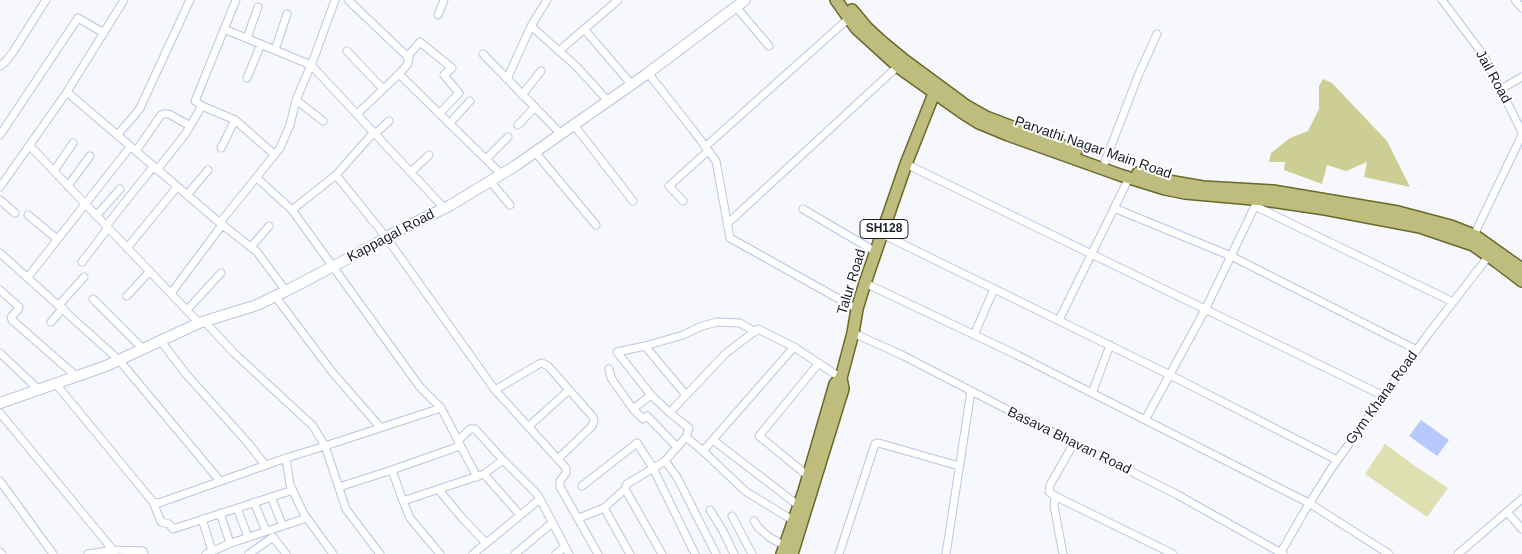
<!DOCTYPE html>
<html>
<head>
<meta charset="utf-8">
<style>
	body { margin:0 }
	canvas { display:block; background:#f6f8fe }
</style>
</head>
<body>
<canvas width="1522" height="554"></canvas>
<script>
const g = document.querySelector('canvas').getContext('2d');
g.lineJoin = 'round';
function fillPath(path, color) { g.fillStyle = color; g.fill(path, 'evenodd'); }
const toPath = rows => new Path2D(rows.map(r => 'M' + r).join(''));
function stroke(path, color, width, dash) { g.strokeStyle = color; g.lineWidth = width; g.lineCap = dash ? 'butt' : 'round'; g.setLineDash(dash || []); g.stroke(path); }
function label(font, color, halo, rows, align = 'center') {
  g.font = font + ' Helvetica,sans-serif'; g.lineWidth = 4; g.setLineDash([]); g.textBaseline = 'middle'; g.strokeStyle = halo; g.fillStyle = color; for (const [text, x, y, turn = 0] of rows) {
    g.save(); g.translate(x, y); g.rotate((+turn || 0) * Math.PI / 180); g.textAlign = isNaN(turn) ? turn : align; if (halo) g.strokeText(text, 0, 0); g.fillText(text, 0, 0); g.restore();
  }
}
fillPath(toPath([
	[1385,444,1415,466,1448,488,1427,517,1365,474]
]), '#dfe0b1');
fillPath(toPath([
	[1323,79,1332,83,1387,141,1410,187,1364,177,1367,162,1346,171,1327,165,1322,184,1284,170,1285,162,1269,162,1271,153,1290,138,1308,131,1319,109,1319,86]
]), '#cdce93');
fillPath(toPath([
	[1421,420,1449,440,1437,456,1409,436]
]), '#b7c8fd');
const street = toPath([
	[348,0,409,58,407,65,399,74,501,174],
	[547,0,531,26,576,66,608,101],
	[1442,0,1484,56,1522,132],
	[1515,0,1522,8],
	[736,7,769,46],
	[438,15,444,0],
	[224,29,311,65,444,208],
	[584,29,632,85],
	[247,38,258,7],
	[275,50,287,14],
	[347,51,383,89],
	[559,51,618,0],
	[483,54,561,134],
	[407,57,420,42,452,68,444,75,459,93,439,114],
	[0,66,6,61,13,52,46,0],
	[648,73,693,130,716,161,730,238,857,309],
	[247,78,261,44],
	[507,79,531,26],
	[1501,89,1522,77],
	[67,92,220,223,257,252,286,291],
	[522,95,541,71],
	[296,100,323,121],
	[202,106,235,120,275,155],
	[357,114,399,74],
	[449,124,470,101],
	[518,125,535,107],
	[574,125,633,201],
	[375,134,389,121],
	[0,135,78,18,104,33],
	[117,135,134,116,140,108,190,0],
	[30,146,199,323],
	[705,147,849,18],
	[221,148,235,120],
	[136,151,161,115,164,114,169,114,190,126],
	[535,152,596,225],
	[486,159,508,137],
	[1105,162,1138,76,1157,34],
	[906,164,1384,396],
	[157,170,186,133,202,106,195,101,236,0],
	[54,171,73,143],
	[411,172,429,155],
	[336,175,386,237,495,390,566,468,566,473,560,481,560,487,598,554],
	[257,178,292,210,420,387,441,408],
	[490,181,510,205],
	[68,186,90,156],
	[0,187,67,92,124,0],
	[187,195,208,170],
	[0,200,15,213],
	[683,201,669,186,708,151],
	[1255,206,1453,302],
	[1114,208,1231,256,1417,350],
	[803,209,876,252],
	[292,210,336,175,374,132],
	[28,215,57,239],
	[96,216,120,189],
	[727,224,898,66],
	[106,226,153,167],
	[882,234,1170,375,1337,460],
	[1474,235,1522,135],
	[251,247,269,226],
	[127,248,177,187],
	[0,253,119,360,220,481],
	[82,262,108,228],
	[28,277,130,147],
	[865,283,1017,355,1309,503,1389,554],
	[0,290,19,307,18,310,11,317,12,320,76,376],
	[171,293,222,225,222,220,280,148,290,125,296,100,314,58,335,0],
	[127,296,150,271],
	[275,296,333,373,380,427],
	[93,299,143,349],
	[59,305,84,277],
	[187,310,221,273],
	[1059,320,1129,178],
	[204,321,234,353,313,426,325,446,286,458,290,485,304,514,333,554],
	[51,322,63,308],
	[853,333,902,355,1010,411,1176,494,1283,554],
	[974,335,994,289],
	[160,340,186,374,248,443,265,465],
	[645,346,686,395],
	[0,353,39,390],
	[609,369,611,378,633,409],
	[56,384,153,502,159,503,286,458],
	[495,390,539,364,542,363,548,366,593,417,594,421,592,426,558,459],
	[1092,393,1110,345],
	[651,395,617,352,645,346,683,335,702,326,717,322,740,323,755,332],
	[0,413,113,550,114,554],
	[670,413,651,395,633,409,643,419,647,416,677,447],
	[1145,420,1205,310,1255,206,1257,197],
	[528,427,569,390],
	[713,440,799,506],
	[458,441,470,429,475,429,503,460],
	[1074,443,1050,485,1049,492,1055,496,1173,554],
	[703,451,686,437,689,428,670,413,674,408,726,353,758,329,794,347],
	[665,461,677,477,716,554],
	[392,470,460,446],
	[808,476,759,436,819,363],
	[0,481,53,554],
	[582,486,637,443,653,468,695,554],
	[339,487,392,470,403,501],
	[438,489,463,519,486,543],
	[625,489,627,484,665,461,686,437],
	[1055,496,1054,506,1063,554],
	[271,497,283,526],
	[153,502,161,522,169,524,173,529,293,490],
	[254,502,266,531],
	[237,508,248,537],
	[710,510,723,531,734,554],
	[1507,512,1522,529],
	[220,513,230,543],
	[520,515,484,474,503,460,537,494,540,499],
	[732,516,752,554],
	[579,518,604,508],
	[202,519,212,551],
	[754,521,758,527,769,537,785,546],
	[794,521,745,491,703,451,794,347,841,378],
	[0,552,2,554],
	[88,554,113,550,143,551,144,554],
	[206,554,231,543,307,518],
	[249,554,273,537,286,554],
	[380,554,346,509,325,446,441,408,477,477],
	[440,554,410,518,403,501,484,474],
	[473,554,540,499,569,554],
	[515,554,552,523],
	[556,554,565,547],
	[630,554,604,508,625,489,662,554],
	[839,554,875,444,877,443,882,444,959,466],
	[946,554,971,391],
	[1280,554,1304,512,1331,469,1426,337,1491,253],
	[1458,554,1522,499]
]);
const secondary = toPath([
	[0,403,106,366,199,323,257,305,286,291,374,245,386,237,451,205,515,166,608,101,648,73,745,0]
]);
const primary = toPath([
	[836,0,856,28,901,69,963,113,979,123,1008,135,1120,175,1165,189,1185,193,1264,200,1325,209,1420,227,1473,245,1497,262,1522,281],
	[852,10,867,28,881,41,904,60,965,105,986,117,1076,151],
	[1138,173,1168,181,1203,187,1273,191,1398,212,1451,226,1474,235,1522,269],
	[782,554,804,491,835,384,841,378],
	[792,554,843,389,841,378,853,333,857,309,865,283,906,164,937,86]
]);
stroke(street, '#bbc5e4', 9);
stroke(secondary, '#bbc5e4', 12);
stroke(primary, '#696929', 14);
stroke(street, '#fff', 7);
stroke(secondary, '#fff', 10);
stroke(primary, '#bebd7e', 11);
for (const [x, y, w] of [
	[884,229,48]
]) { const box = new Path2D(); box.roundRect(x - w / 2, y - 9.5, w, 19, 4); g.fillStyle = '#fff'; g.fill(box); stroke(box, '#1c202b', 1); }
label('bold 12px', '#1c202b', null, [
	["SH128",884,229]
]);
label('14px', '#1c202b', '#fff', [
	["Jail Road",1493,77,61],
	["Parvathi Nagar Main Road",1093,148,19],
	["Kappagal Road",391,236,-28],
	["Talur Road",852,282,-73],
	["Gym Khana Road",1382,398,-54],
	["Basava Bhavan Road",1069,441,26]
]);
</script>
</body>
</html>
